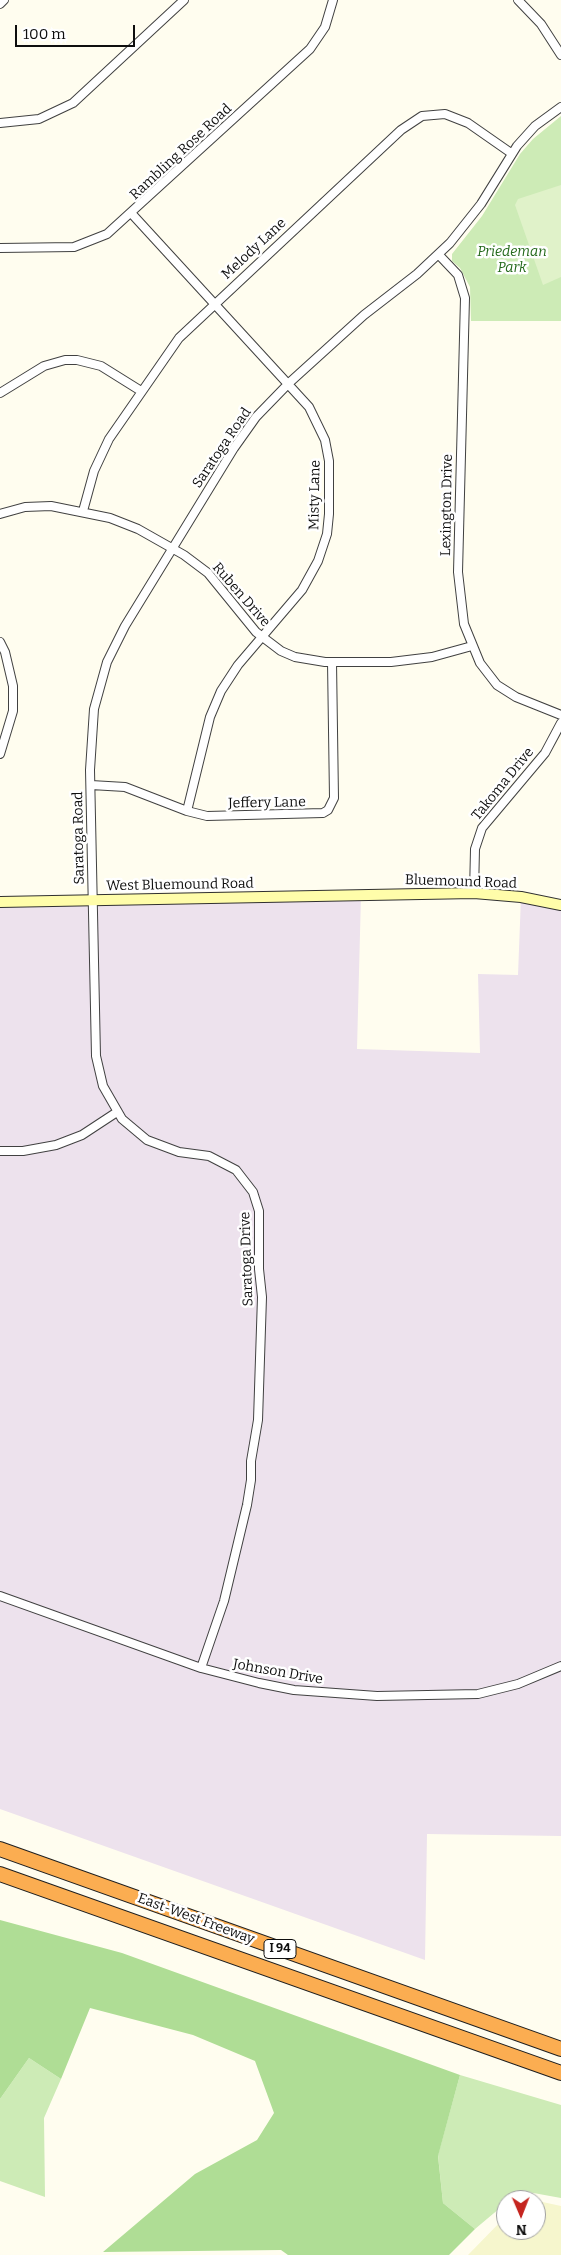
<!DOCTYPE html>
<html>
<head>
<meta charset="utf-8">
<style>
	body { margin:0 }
	#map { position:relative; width:561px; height:2255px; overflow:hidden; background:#fffdef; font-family:Bitter,serif }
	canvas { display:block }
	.north { position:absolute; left:496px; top:2190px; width:50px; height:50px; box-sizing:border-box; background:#fff; border:1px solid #9f9f9f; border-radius:50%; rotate:179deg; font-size:14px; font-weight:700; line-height:20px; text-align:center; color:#0e0e0e }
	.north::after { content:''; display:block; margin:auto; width:18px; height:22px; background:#c5251f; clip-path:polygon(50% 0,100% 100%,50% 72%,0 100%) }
	.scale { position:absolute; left:15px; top:25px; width:120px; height:22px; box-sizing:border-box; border:2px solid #0e0e0e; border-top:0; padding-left:6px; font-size:15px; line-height:18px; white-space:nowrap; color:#0e0e0e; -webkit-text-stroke:4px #fff; paint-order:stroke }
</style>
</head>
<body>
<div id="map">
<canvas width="561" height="2255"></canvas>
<div class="north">N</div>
<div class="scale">100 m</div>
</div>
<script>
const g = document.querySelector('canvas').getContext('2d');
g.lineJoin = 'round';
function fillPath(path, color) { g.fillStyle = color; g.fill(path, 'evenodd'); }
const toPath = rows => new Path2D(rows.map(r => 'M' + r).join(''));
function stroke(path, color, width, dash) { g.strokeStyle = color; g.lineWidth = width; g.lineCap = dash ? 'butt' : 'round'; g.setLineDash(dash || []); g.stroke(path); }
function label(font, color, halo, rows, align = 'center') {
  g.font = font + ' Bitter,serif'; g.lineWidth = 5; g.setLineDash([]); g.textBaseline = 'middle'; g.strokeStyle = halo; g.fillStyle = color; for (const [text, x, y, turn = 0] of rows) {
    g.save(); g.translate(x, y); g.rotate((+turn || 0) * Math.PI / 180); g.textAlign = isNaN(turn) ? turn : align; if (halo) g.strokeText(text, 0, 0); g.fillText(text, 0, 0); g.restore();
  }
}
fillPath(toPath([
	[361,895,357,1049,480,1053,478,974,518,975,521,897,561,905,561,1836,427,1834,425,1960,0,1809,0,902]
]), '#ede2ed');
fillPath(toPath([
	[538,2201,561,2206,561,2255,468,2255,506,2216,506,2230,536,2230,536,2202]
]), '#f6f6cd');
fillPath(toPath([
	[561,116,561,321,471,321,470,287,460,268,452,261,452,254,482,216,520,154,533,139],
	[29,2058,61,2079,44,2118,45,2197,0,2181,0,2099],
	[460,2075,561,2105,561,2198,528,2192,512,2200,506,2200,506,2203,475,2229,443,2203,438,2155]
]), '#cdebb6');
fillPath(toPath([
	[0,1920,122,1953,460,2075,438,2156,443,2203,475,2229,449,2255,288,2255,281,2250,103,2252,195,2174,257,2140,274,2113,255,2061,193,2035,90,2008,61,2079,29,2058,0,2099]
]), '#afdd95');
fillPath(toPath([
	[561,185,561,277,543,285,515,205,518,199]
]), '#e0f2c9');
const minor = toPath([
	[518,0,541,24,561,55],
	[0,4,4,0],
	[0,123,39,119,73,103,184,0],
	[132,214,309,407,325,440,329,461,329,514,327,534,318,561,302,590,238,665,221,691,210,717,187,811],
	[0,248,74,247,107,234,310,49,325,27,333,0],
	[439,255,458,275,465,298,458,572,464,624,480,663,497,685,516,697,561,715],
	[0,393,44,366,65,360,77,360,101,366,141,391],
	[83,511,94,471,109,439,179,338,401,130,422,116,445,114,468,123,511,153],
	[0,514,25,507,51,506,110,518,138,529,184,555,208,573,256,632,281,651,295,657,325,662,391,662,432,657,472,646],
	[0,642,5,652,13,686,13,711,0,754],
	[91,785,125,787,187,811,207,816,323,813,328,810,334,798,332,662],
	[474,893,475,849,482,828,545,753,561,723],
	[0,1151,23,1151,56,1145,82,1135,117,1112],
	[0,1596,201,1668,259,1683,294,1690,377,1696,478,1694,518,1684,561,1666],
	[201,1668,224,1601,247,1505,251,1480,251,1461,258,1420,262,1297,259,1269,259,1211,253,1192,236,1170,209,1156,179,1152,147,1140,122,1119,103,1086,96,1056,90,770,94,709,107,662,125,626,234,448,256,417,289,383,364,315,417,274,450,243,481,204,517,146,535,126,561,107]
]);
const secondary = toPath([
	[0,902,474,893,521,897,561,905]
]);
const motorway = toPath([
	[0,1849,561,2049],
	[0,1874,561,2073]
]);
stroke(minor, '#414141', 10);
stroke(secondary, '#303030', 12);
stroke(motorway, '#1f1f1f', 16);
stroke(minor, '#fff', 8);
stroke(secondary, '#fffdaa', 10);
stroke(motorway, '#fbad51', 14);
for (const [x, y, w] of [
	[280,1949,32]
]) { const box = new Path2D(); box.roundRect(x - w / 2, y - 9.5, w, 19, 4); g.fillStyle = '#fff'; g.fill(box); stroke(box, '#0e0e0e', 1); }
label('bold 12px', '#0e0e0e', null, [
	["I 94",280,1949]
]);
label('14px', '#0e0e0e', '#fff', [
	["Rambling Rose Road",181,152,-43],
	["Melody Lane",254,249,-43],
	["Saratoga Road",222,448,-56],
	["Misty Lane",315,495,-89],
	["Lexington Drive",447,505,-89],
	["Ruben Drive",241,595,49],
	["Takoma Drive",503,784,-51],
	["Jeffery Lane",267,803,-1],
	["Saratoga Road",79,838,-91],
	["Bluemound Road",461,882,2],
	["West Bluemound Road",180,885,-1],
	["Saratoga Drive",247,1259,-92],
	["Johnson Drive",278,1672,10],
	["East-West Freeway",196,1919,20]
]);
label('italic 14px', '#24691b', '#fff', [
	["Priedeman",512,252],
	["Park",512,268]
]);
</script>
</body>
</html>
